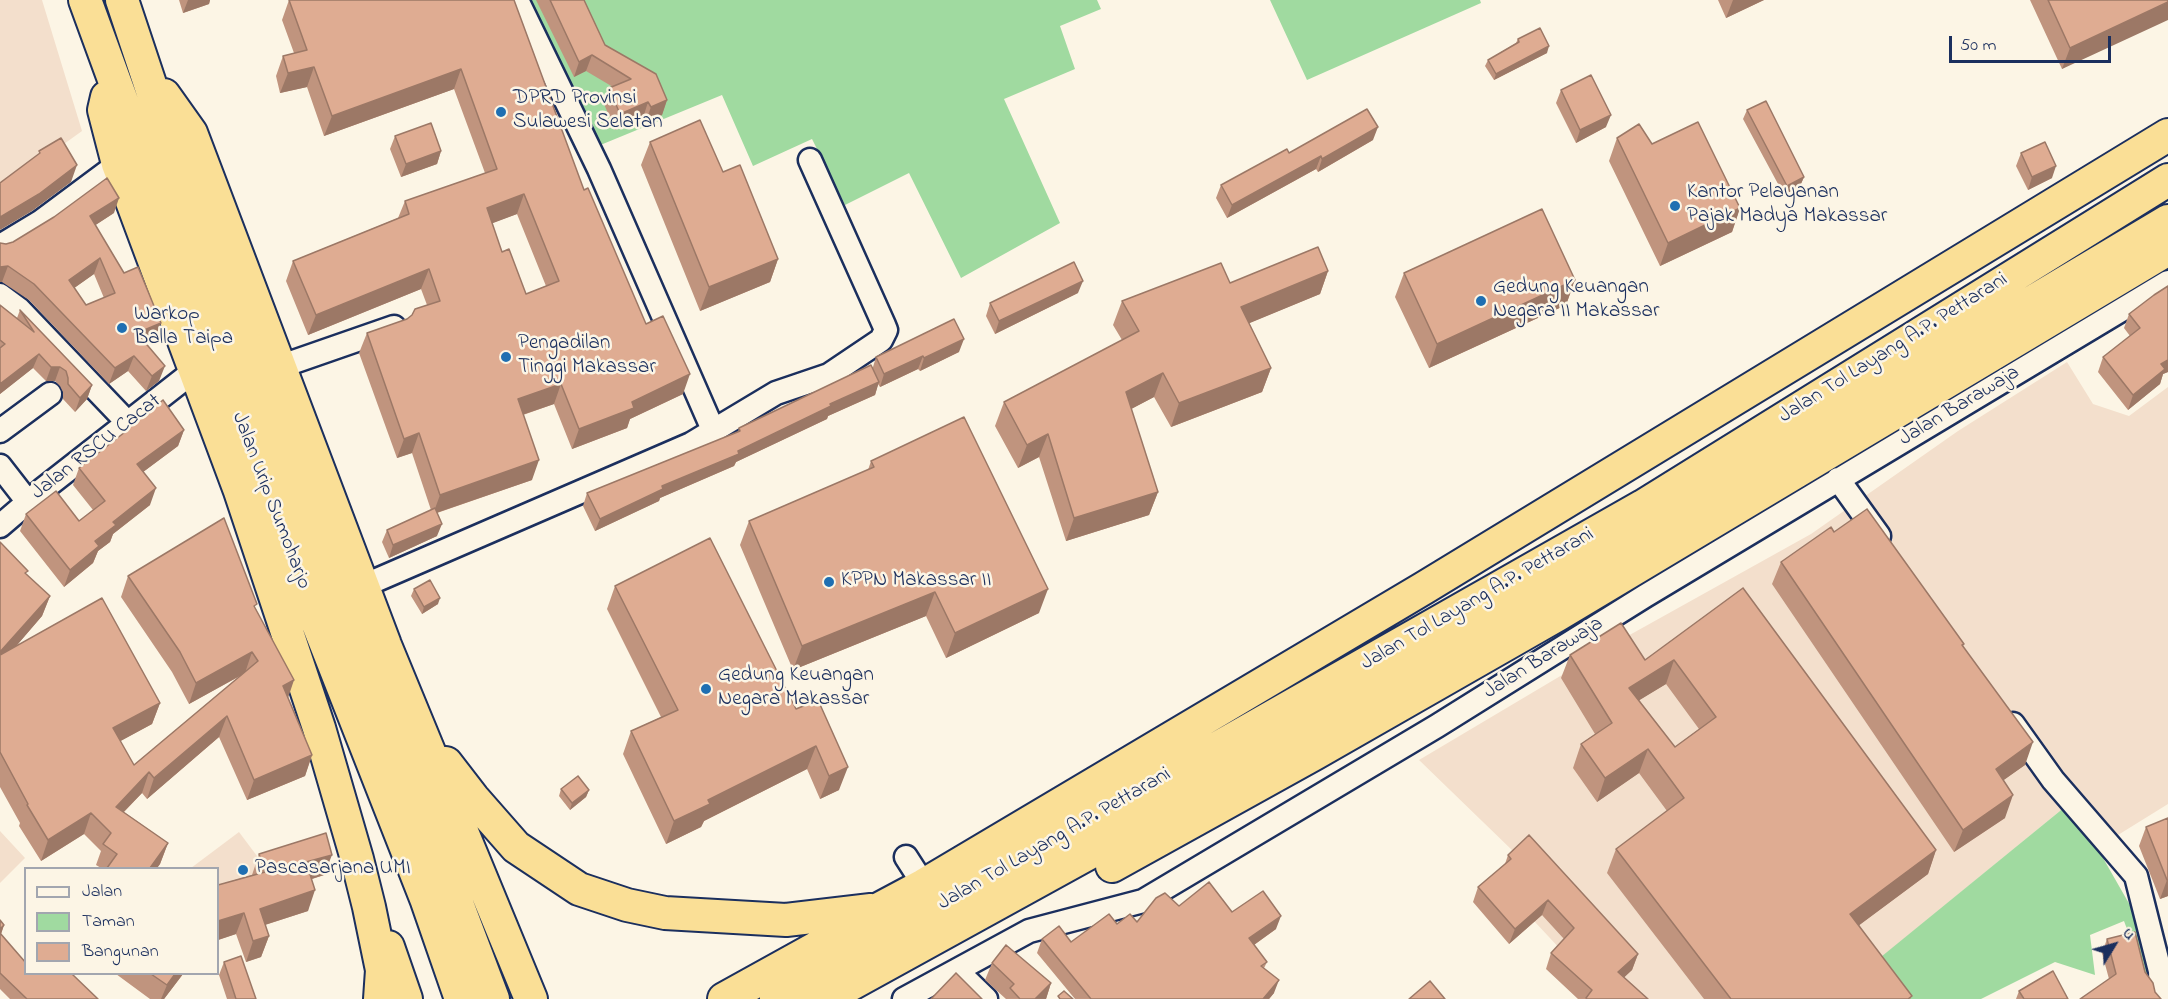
<!DOCTYPE html>
<html>
<head>
<meta charset="utf-8">
<style>
	body { margin:0 }
	#map { position:relative; width:2168px; height:999px; overflow:hidden; background:#fcf5e5; font-family:"Indie Flower",sans-serif }
	canvas { display:block }
	.legend { position:absolute; left:24px; top:867px; width:195px; height:108px; box-sizing:border-box; background:#fcf5e5; border:2px solid #a2a6af; margin:0; padding:8px 10px; list-style:none; font-size:18px; color:#1b2f5e }
	.legend li { display:flex; align-items:center; gap:12px; height:30px }
	.legend b { width:30px; border:2px solid #a2a6af }
	.north { position:absolute; left:2084px; top:915px; width:60px; height:60px; -webkit-text-stroke:4px #fcf5e5; paint-order:stroke; rotate:53deg; font-size:16px; font-weight:700; line-height:24px; text-align:center; color:#1b2f5e }
	.north::after { content:''; display:block; margin:auto; width:21px; height:27px; background:#1b2f5e; clip-path:polygon(50% 0,100% 100%,50% 72%,0 100%) }
	.scale { position:absolute; left:1949px; top:36px; width:162px; height:27px; box-sizing:border-box; border:3px solid #1b2f5e; border-top:0; padding-left:8px; font-size:18px; line-height:21px; white-space:nowrap; color:#1b2f5e; -webkit-text-stroke:4px #fcf5e5; paint-order:stroke }
</style>
</head>
<body>
<div id="map">
<canvas width="2168" height="999"></canvas>
<ul class="legend">
<li><b style="height:8px;background:#fcf5e5"></b>Jalan</li>
<li><b style="height:16px;background:#a0daa0"></b>Taman</li>
<li><b style="height:16px;background:#dfac92"></b>Bangunan</li>
</ul>
<div class="north">U</div>
<div class="scale">50 m</div>
</div>
<script>
const g = document.querySelector('canvas').getContext('2d');
g.lineJoin = 'round';
function fillPath(path, color) { g.fillStyle = color; g.fill(path, 'evenodd'); }
const toPath = rows => new Path2D(rows.map(r => 'M' + r).join(''));
function stroke(path, color, width, dash) { g.strokeStyle = color; g.lineWidth = width; g.lineCap = dash ? 'butt' : 'round'; g.setLineDash(dash || []); g.stroke(path); }
function label(font, color, halo, rows, align = 'center') {
  g.font = font + ' "Indie Flower",sans-serif'; g.lineWidth = 5; g.setLineDash([]); g.textBaseline = 'middle'; g.strokeStyle = halo; g.fillStyle = color; for (const [text, x, y, turn = 0] of rows) {
    g.save(); g.translate(x, y); g.rotate((+turn || 0) * Math.PI / 180); g.textAlign = isNaN(turn) ? turn : align; if (halo) g.strokeText(text, 0, 0); g.fillText(text, 0, 0); g.restore();
  }
}
fillPath(toPath([
	[0,0,42,0,82,131,0,190],
	[2067,362,2093,404,2129,416,2168,387,2168,804,2097,848,2060,811,1877,961,1910,999,1633,999,1604,996,1493,877,1514,852,1419,760,1626,637,1811,534,1958,431],
	[0,831,25,858,0,883],
	[239,832,269,872,218,910,218,868,191,868]
]), '#f3dfcc');
fillPath(toPath([
	[527,0,1097,0,1101,9,1060,26,1075,69,1004,99,1060,223,961,278,909,173,845,205,812,139,753,166,722,95,598,146],
	[1270,0,1480,0,1481,3,1307,80],
	[2071,802,2155,949,2153,999,2124,921,2090,935,2095,975,2055,962,1981,999,1910,999,1876,961]
]), '#a0daa0');
const minor = toPath([
	[517,0,599,169,714,432],
	[0,246,40,222,118,164],
	[0,295,19,309,128,423],
	[279,367,394,327],
	[0,431,50,394],
	[0,466,28,502],
	[1838,479,1879,536],
	[0,526,42,490,194,371],
	[363,586,691,444,776,393,829,375,881,340,886,330,884,325,810,160],
	[2013,724,2053,780,2136,876,2160,971,2161,999],
	[906,857,924,885],
	[957,971,986,999],
	[904,999,1029,931,1143,901,1437,726,1645,596,2168,282]
]);
const highway = toPath([
	[85,0,248,446,427,901,461,999],
	[122,0,189,201,276,436,388,720,493,999],
	[164,95,191,133,385,645,531,999],
	[107,97,104,110,118,164,240,491,319,728,357,859,369,907,382,970,380,999],
	[446,763,473,798,516,847,579,889,627,905,665,913,786,920,871,910],
	[1112,866,1314,754,1557,615,2168,249],
	[388,947,406,999],
	[724,999,845,932,879,909,924,885,1424,588,2168,135],
	[776,999,1643,506,2168,180],
	[824,999,1120,836,1572,576,2168,221]
]);
stroke(minor, '#1b2f5e', 27);
stroke(highway, '#1b2f5e', 36);
stroke(minor, '#fcf5e5', 22);
stroke(highway, '#fadf96', 32);
fillPath(toPath([
	[179,0,210,0,209,4,183,13],
	[289,0,514,0,584,190,646,324,683,394,630,419,627,428,572,449,554,404,523,415,532,480,437,513,437,536,389,558,382,542,387,530,431,510,412,453,397,458,359,353,367,333,407,319,427,305,421,289,308,335,286,281,293,261,398,218,405,201,485,173,454,89,324,136,307,87,280,93,276,76,283,56,294,53,282,20],
	[517,214,546,286,526,294,502,252,492,223],
	[536,0,584,0,605,45,667,100,662,115,645,123,643,118,615,130,604,104,609,88,613,87,586,71,574,77],
	[1718,0,1764,0,1726,18],
	[2030,0,2168,0,2062,69],
	[1518,39,1547,53,1494,80,1485,66,1488,60,1516,43],
	[1561,90,1606,127,1576,143,1556,103],
	[1747,110,1804,177,1800,186,1784,195,1743,119],
	[395,136,441,151,437,164,401,177,390,149],
	[1617,138,1652,144,1740,208,1732,232,1660,266,1609,161],
	[1373,140,1318,172,1316,169,1227,218,1216,198,1221,185,1289,153],
	[650,142,723,172,778,259,770,282,700,311,641,165],
	[2021,153,2052,178,2028,190,2016,166],
	[114,213,95,225,155,338,145,342,159,381,146,391,128,371,109,384,29,300,2,282,0,282,0,243,6,244],
	[94,274,104,298,86,305,74,288],
	[1328,271,1320,294,1249,323,1271,368,1262,392,1171,427,1154,397,1131,409,1158,492,1149,515,1066,541,1039,457,1018,468,995,426,1004,402,1122,340,1113,325,1122,301,1230,283],
	[1404,273,1575,280,1566,305,1429,368,1395,297],
	[2168,286,2168,372,2163,374,2160,384,2128,410,2098,372,2103,357,2130,336,2124,328,2129,314],
	[1078,293,995,334,986,316,990,303],
	[0,305,17,318,20,310,92,385,87,399,75,412,63,399,63,392,60,386,55,381,46,381,33,368,0,394],
	[959,352,920,371,918,369,880,387,878,384,875,395,828,416,827,419,736,462,734,466,660,498,659,501,595,531,583,506,587,493,738,432,739,428,873,367,876,357],
	[184,430,178,446,143,472,150,505,113,534,110,542,98,551,93,563,64,587,20,531,26,514,79,521,93,510,73,485,79,468,123,434,124,431],
	[871,461,1039,613,946,658,926,616,793,670,740,545,749,521,868,470],
	[1834,532,1964,644,1963,646,2025,765,2003,780,2005,818,1954,852,1772,584,1781,562],
	[0,542,26,575,50,596,42,616,17,645,160,703,152,724,120,741,134,765,240,676,189,704,172,672,121,597,128,576,256,609,288,697,312,755,305,776,247,800,219,737,147,799,142,793,124,812,168,843,160,864,157,868,101,868,96,865,101,851,84,834,41,861,19,826,20,823,0,787],
	[615,586,796,709,839,790,820,799,807,769,704,821,701,827,666,844,623,754,631,731,661,717,607,609],
	[1743,588,1936,850,1928,874,1859,925,1911,999,1704,999,1607,873,1616,849,1667,811,1639,773,1597,802,1573,768,1581,744,1595,734,1561,678,1570,655,1645,660],
	[1666,684,1699,729,1675,747,1639,700],
	[414,589,438,604,422,614,411,596],
	[561,789,589,790,586,797,570,810,559,796],
	[2168,818,2168,896,2160,899,2139,846,2146,827],
	[259,854,324,875,312,879,308,911,265,925,269,936,261,957,246,962,236,934,218,940,218,885,252,875],
	[1508,855,1638,954,1632,970,1624,977,1648,999,1578,999,1546,969,1551,953,1564,939,1542,915,1509,944,1473,902,1478,887,1505,864],
	[1232,912,1276,929,1254,945,1267,962,1264,968,1274,993,1269,999,1075,999,1037,953,1042,939,1071,942,1117,924],
	[0,920,4,925,1,934,26,974,98,999,10,999,0,989],
	[2107,939,2145,972,2155,992,2109,979,2102,953],
	[224,962,256,999,227,999,219,975],
	[992,963,1051,983,1046,999,1006,999,985,980],
	[116,974,183,974,164,999,150,999],
	[2019,991,2068,999,2016,999]
]), '#c0947e');
fillPath(toPath([
	[188,0,210,0,209,4,183,13],
	[1733,0,1764,0,1726,18],
	[2168,2,2168,20,2062,69,2070,48],
	[1549,46,1547,53,1494,80,1496,74],
	[592,55,586,71,574,77,579,62],
	[314,67,307,87,280,93,288,73],
	[461,69,454,89,324,136,332,116],
	[667,100,662,115,645,123,651,107],
	[648,102,643,118,615,130,620,114],
	[1611,115,1606,127,1576,143,1580,130],
	[1378,127,1373,140,1318,172,1322,159],
	[441,151,437,164,401,177,406,164],
	[1321,156,1316,169,1227,218,1232,205],
	[77,165,71,182,32,211,0,230,0,217],
	[2056,166,2052,178,2028,190,2032,177],
	[1804,177,1800,186,1784,195,1787,186],
	[524,194,517,214,480,228,487,208],
	[119,198,114,213,85,232,90,216],
	[1740,208,1732,232,1660,266,1668,243],
	[100,258,94,274,63,296,69,280],
	[778,259,770,282,700,311,709,287],
	[8,266,2,282,0,282,0,267],
	[429,269,421,289,308,335,316,315],
	[1328,271,1320,294,1233,330,1241,307],
	[1575,280,1566,305,1429,368,1437,344],
	[1083,281,1078,293,995,334,999,321],
	[161,323,155,338,131,348,137,333],
	[964,339,959,352,920,371,924,358],
	[39,354,33,368,0,394,0,384],
	[134,356,128,371,109,384,115,368],
	[923,356,918,369,880,387,884,374],
	[2168,360,2168,372,2163,374,2160,384,2128,410,2133,395,2161,364],
	[165,366,159,381,146,391,152,376],
	[51,367,60,367,55,381,46,381],
	[1271,368,1262,392,1171,427,1179,403],
	[1163,373,1154,397,1118,416,1126,392],
	[690,374,683,394,630,419,627,428,572,449,579,429,632,402],
	[879,382,875,395,828,416,827,419,736,462,734,466,660,498,659,501,595,531,600,519,662,486,738,451,830,404],
	[561,384,554,404,510,419,518,399],
	[92,385,87,399,75,412,80,398],
	[184,430,178,446,131,481,137,464],
	[419,433,412,453,397,458,404,439],
	[1048,434,1039,457,1018,468,1027,445],
	[539,460,532,480,433,514,440,495],
	[156,488,150,505,113,534,110,542,98,551,93,563,64,587,70,570,113,522],
	[1158,492,1149,515,1066,541,1074,518],
	[442,524,437,536,389,558,393,545],
	[1048,589,1039,613,946,658,955,633],
	[935,592,926,616,793,670,802,646],
	[50,596,42,616,0,665,0,652],
	[440,598,438,604,422,614,424,607],
	[252,652,245,673,189,704,196,683],
	[1674,660,1666,684,1620,712,1629,688],
	[294,680,287,701,283,686],
	[160,703,152,724,106,749,113,728],
	[227,716,219,737,147,799,154,778],
	[2033,742,2025,765,1987,792,1996,769],
	[816,746,807,769,704,821,701,827,666,844,674,821,708,800],
	[1648,749,1639,773,1597,802,1605,778],
	[312,755,305,776,247,800,254,780],
	[848,767,839,790,820,799,829,776],
	[149,772,142,793,109,827,116,807],
	[589,790,586,797,570,810,572,803],
	[2013,795,2005,818,1954,852,1963,830],
	[91,813,84,834,41,861,48,840],
	[168,843,160,864,157,868,150,868],
	[1936,850,1928,874,1842,938,1850,914],
	[332,855,324,875,299,883,306,862],
	[2167,880,2168,880,2168,896,2160,899],
	[315,890,308,911,252,929,260,909],
	[1548,900,1542,915,1509,944,1515,929],
	[244,913,236,934,218,940,218,921],
	[1281,916,1276,929,1244,952,1249,938],
	[4,925,0,937,0,929],
	[269,936,261,957,246,962,253,941],
	[1638,954,1632,970,1613,988,1618,972],
	[175,974,183,974,164,999,161,999,167,985],
	[1279,980,1274,993,1269,999,1263,999],
	[1051,983,1046,999,1035,999]
]), '#9c7866');
const building = toPath([
	[289,0,514,0,584,190,588,188,646,324,663,316,690,374,632,402,634,408,579,429,561,384,518,399,539,460,440,495,419,433,404,439,367,333,407,319,412,315,415,309,440,301,429,269,316,315,293,261,409,214,405,201,497,169,461,69,332,116,314,67,288,73,283,56,307,50,289,0],
	[524,194,559,281,526,294,509,249,502,252,487,208,524,194],
	[550,0,584,0,605,45,656,74,667,100,651,107,648,102,620,114,609,88,631,79,592,55,579,62,550,0],
	[2048,0,2168,0,2168,2,2070,48,2048,0],
	[1540,28,1549,46,1496,74,1488,60,1519,42,1518,39,1540,28],
	[1591,75,1611,115,1580,130,1561,90,1591,75],
	[1766,101,1804,177,1787,186,1747,110,1766,101],
	[1367,109,1378,127,1322,159,1321,156,1232,205,1221,185,1287,149,1289,153,1367,109],
	[700,120,723,172,740,165,778,259,709,287,650,142,700,120],
	[1698,122,1740,208,1668,243,1617,138,1639,124,1652,144,1698,122],
	[431,123,441,151,406,164,395,136,431,123],
	[61,138,77,165,39,194,0,217,0,183,40,153,39,151,61,138],
	[2045,142,2056,166,2032,177,2021,153,2045,142],
	[107,178,119,198,90,216,124,273,138,267,161,323,137,333,165,366,152,376,134,356,115,368,34,284,8,266,0,267,0,243,6,244,13,242,54,217,107,178],
	[100,258,115,293,86,305,69,280,100,258],
	[1542,209,1575,280,1437,344,1404,273,1542,209],
	[1318,247,1328,271,1241,307,1271,368,1179,403,1163,373,1126,392,1158,492,1074,518,1048,434,1027,445,1004,402,1139,331,1122,301,1221,263,1230,283,1318,247],
	[1074,262,1083,281,999,321,990,303,1074,262],
	[2168,286,2168,360,2161,364,2165,369,2133,395,2103,357,2140,328,2129,314,2154,295,2168,286],
	[0,305,34,332,20,310,92,385,80,398,68,384,68,378,66,371,60,367,51,367,39,354,0,384,0,348,5,344,0,340,0,305],
	[954,319,964,339,924,358,923,356,884,374,876,357,954,319],
	[871,365,879,382,830,404,831,406,738,451,739,454,662,486,663,489,600,519,587,493,740,431,739,428,871,365],
	[163,400,184,430,137,464,156,488,113,522,116,525,95,541,99,546,70,570,26,514,56,491,79,521,105,501,79,468,125,432,124,431,163,400],
	[964,417,1048,589,955,633,935,592,802,646,749,521,874,467,871,461,964,417],
	[435,508,442,524,393,545,387,530,435,508],
	[1867,509,1964,644,1962,645,2033,742,1996,769,2013,795,1963,830,1781,562,1831,527,1834,532,1867,509],
	[224,518,257,604,254,606,294,680,283,686,312,755,254,780,227,716,154,778,149,772,116,807,168,843,150,868,107,868,117,854,103,844,111,833,91,813,48,840,27,805,28,804,0,752,0,655,102,598,160,703,113,728,134,765,258,661,252,652,196,683,180,652,128,576,224,518],
	[710,538,796,709,818,700,848,767,829,776,816,746,708,800,710,804,674,821,631,731,678,710,615,586,710,538],
	[0,542,28,571,25,573,50,596,0,652,0,542],
	[430,580,440,598,424,607,414,589,430,580],
	[1743,588,1936,850,1850,914,1912,996,1908,999,1731,999,1616,849,1684,798,1648,749,1605,778,1581,744,1612,723,1570,655,1621,623,1645,660,1743,588],
	[1674,660,1716,717,1675,747,1629,688,1674,660],
	[578,776,589,790,572,803,561,789,578,776],
	[2168,818,2168,880,2167,880,2146,827,2168,818],
	[326,833,332,855,306,862,315,890,260,909,269,936,253,941,244,913,218,921,218,885,265,872,259,854,326,833],
	[1529,835,1638,954,1618,972,1648,999,1587,999,1586,998,1592,990,1551,953,1574,928,1548,900,1515,929,1478,887,1511,859,1508,855,1529,835],
	[1209,882,1232,912,1263,891,1281,916,1249,938,1267,962,1261,966,1279,980,1263,999,1091,999,1042,939,1059,926,1071,942,1109,914,1117,924,1130,914,1137,922,1156,898,1165,893,1179,906,1209,882],
	[0,920,4,925,0,929,0,920],
	[2135,932,2145,972,2153,983,2155,992,2161,999,2080,999,2116,974,2107,939,2135,932],
	[0,933,26,963,26,974,72,974,98,999,27,999,0,973,0,933],
	[1006,945,1051,983,1035,999,1020,999,1010,988,1014,984,992,963,1006,945],
	[241,956,256,999,236,999,224,962,241,956],
	[2053,971,2068,999,2024,999,2019,991,2053,971],
	[956,973,982,999,931,999,956,973],
	[151,974,175,974,167,985,151,974],
	[1430,981,1445,999,1409,999,1430,981],
	[1064,991,1073,999,1060,999,1058,996,1064,991]
]);
fillPath(building, '#dfac92');
stroke(building, '#9c7866', 1.5);
for (const [x, y, r, color] of [
	[501,112,6,"#1f6fb2"],
	[1675,206,6,"#1f6fb2"],
	[1481,301,6,"#1f6fb2"],
	[122,328,6,"#1f6fb2"],
	[506,357,6,"#1f6fb2"],
	[829,582,6,"#1f6fb2"],
	[706,689,6,"#1f6fb2"],
	[243,870,6,"#1f6fb2"]
]) { const dot = new Path2D(); dot.arc(x, y, r, 0, 2 * Math.PI); g.fillStyle = color; g.fill(dot); stroke(dot, '#fcf5e5', 2); }
label('21px', '#1b2f5e', '#fcf5e5', [
	["DPRD Provinsi",513,100],
	["Sulawesi Selatan",513,124],
	["Kantor Pelayanan",1687,194],
	["Pajak Madya Makassar",1687,218],
	["Gedung Keuangan",1493,289],
	["Negara II Makassar",1493,313],
	["Warkop",134,316],
	["Balla Taipa",134,340],
	["Pengadilan",518,345],
	["Tinggi Makassar",518,369],
	["KPPN Makassar II",841,582],
	["Gedung Keuangan",718,677],
	["Negara Makassar",718,701],
	["Pascasarjana UMI",255,870]
], 'left');
label('21px', '#1b2f5e', '#fcf5e5', [
	["Jalan Tol Layang A.P. Pettarani",1894,349,-32],
	["Jalan Barawaja",1960,407,-31],
	["Jalan RSCU Cacat",97,448,-38],
	["Jalan Urip Sumoharjo",270,501,69],
	["Jalan Tol Layang A.P. Pettarani",1478,600,-30],
	["Jalan Barawaja",1544,659,-32],
	["Jalan Tol Layang A.P. Pettarani",1055,840,-30]
]);
</script>
</body>
</html>
